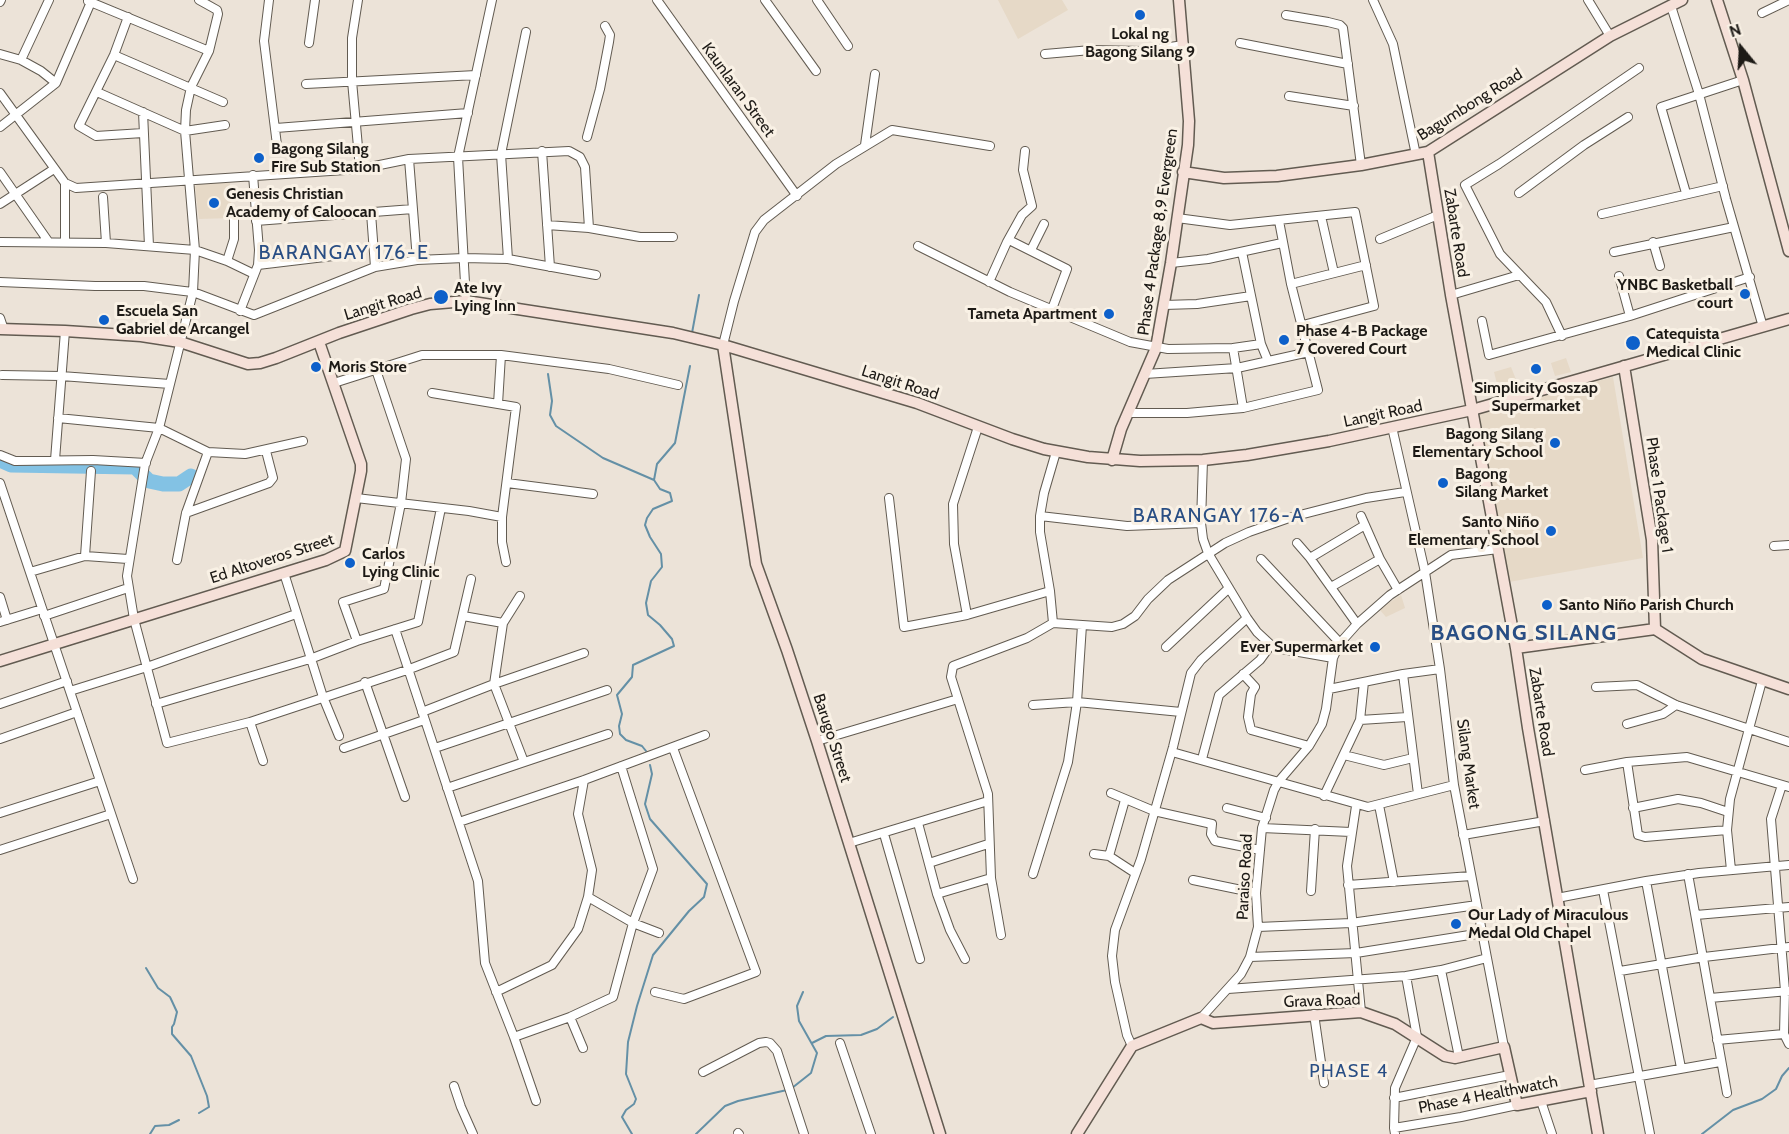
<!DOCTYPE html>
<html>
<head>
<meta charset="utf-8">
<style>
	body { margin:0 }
	#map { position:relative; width:1789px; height:1134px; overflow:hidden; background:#ece3d8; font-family:Cabin,sans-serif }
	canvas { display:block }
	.north { position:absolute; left:1711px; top:18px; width:60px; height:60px; -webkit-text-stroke:4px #f9f1e5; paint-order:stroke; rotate:342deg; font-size:16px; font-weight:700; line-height:24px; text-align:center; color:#1d1a16 }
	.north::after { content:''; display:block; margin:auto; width:21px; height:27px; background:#1d1a16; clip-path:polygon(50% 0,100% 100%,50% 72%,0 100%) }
</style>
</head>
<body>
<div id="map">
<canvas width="1789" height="1134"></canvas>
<div class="north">N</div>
</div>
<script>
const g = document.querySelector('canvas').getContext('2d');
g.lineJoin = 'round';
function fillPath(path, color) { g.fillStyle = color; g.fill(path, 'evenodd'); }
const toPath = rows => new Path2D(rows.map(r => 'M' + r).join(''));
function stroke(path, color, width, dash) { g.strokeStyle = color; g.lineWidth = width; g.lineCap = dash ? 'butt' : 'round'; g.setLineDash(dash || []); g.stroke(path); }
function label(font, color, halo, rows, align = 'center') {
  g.font = font + ' Cabin,sans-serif'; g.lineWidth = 6; g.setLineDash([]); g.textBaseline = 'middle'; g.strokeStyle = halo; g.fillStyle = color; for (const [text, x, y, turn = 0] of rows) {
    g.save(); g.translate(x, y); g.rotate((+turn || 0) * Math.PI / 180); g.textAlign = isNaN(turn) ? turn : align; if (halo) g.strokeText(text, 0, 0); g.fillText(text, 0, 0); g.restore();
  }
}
fillPath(toPath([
	[998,0,1062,0,1068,10,1018,39],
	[198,183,230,183,232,218,199,219,195,187],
	[1566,358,1571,372,1555,376,1551,363],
	[1511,367,1519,387,1499,392,1494,372],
	[1613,377,1643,558,1509,582,1479,412],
	[1401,595,1405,608,1386,617,1379,609]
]), '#e6d9c7');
stroke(toPath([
	[692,333,699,295],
	[548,374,552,401,550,415,556,426,603,458,654,480,660,489,670,493,672,501,653,509,647,518,645,525,650,537,661,554,662,567,651,581,646,603,648,615,660,625,672,639,674,646,633,665,632,677,617,695,622,714,619,726,620,734,626,740,642,746,646,751],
	[654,480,657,464,675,443,690,366],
	[146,968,158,988,170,997,177,1012,174,1024,172,1027,172,1034,191,1056,207,1096,209,1107,199,1113],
	[812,1043,826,1036,861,1035,877,1029,893,1017],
	[792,1088,811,1073,817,1053,799,1021,797,1006,803,992],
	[150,1134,155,1126,169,1125,179,1120],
	[632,1134,622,1117,626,1110,634,1104,636,1099,626,1074,628,1042,637,1006,653,955,689,911,704,897,707,884,650,819,645,804,652,774,650,765],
	[696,1134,725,1106,738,1101,787,1090],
	[1702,1134,1733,1110,1762,1099,1776,1089,1782,1076,1789,1068]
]), '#6490a6', 2);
stroke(toPath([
	[0,460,11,465,135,467,149,481,163,484,179,484,191,476]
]), '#83c2e4', 15);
const street = toPath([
	[199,0,217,10,218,14,209,51,191,87,186,110,185,131,195,250,193,292,159,428,145,464,127,576,134,619,167,743,250,722,407,670,454,652,471,579],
	[269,0,264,41,277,145],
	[358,0,352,38,352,81,360,169],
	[657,0,797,196],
	[765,0,816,71],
	[817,0,848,46],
	[1373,0,1393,44,1416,155],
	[1588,0,1610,36],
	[88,1,209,51],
	[0,2,1,0],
	[1671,6,1699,94,1726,199,1763,327],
	[1762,13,1789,0],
	[1286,15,1328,22,1340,25,1343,28,1361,165],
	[128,17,114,55,79,126,96,136,143,133],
	[309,43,315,0],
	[1240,43,1348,64],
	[0,54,21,60,41,71,56,83],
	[1045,54,1091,50,1141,51,1184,45],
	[114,55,223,102],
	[21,60,49,0],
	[306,84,476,75],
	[97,92,185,131,225,125],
	[0,93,65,183,76,188,360,169,409,159,569,151,580,157,585,167,589,228],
	[1289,96,1354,106],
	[143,112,149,246],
	[0,127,56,83,91,2],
	[276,128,468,113],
	[587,137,600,89,609,42,610,35,605,26],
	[865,145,875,74],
	[542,151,550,267],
	[409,159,417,260],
	[0,172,48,241],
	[1519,193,1584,145,1628,117],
	[1686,193,1661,107,1743,80],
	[103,197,106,243],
	[0,204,54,169],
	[371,213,375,267],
	[1602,214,1723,186],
	[1321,216,1334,273],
	[1177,218,1230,225,1355,212,1374,306,1303,325],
	[256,221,413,209],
	[547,225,589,228,640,237,673,237],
	[1380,239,1438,215],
	[1009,240,1067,269,1052,309],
	[65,241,65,183],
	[0,242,106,243,195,250,227,261,254,274],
	[1653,242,1660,266],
	[918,246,1010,292,1130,342,1168,349,1233,348,1261,344],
	[1031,250,1044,224],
	[1242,252,1261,344,1268,361],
	[1614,252,1734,227],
	[508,259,501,154,526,32],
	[227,261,234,239,234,213],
	[1171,263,1208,259,1282,243],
	[258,265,333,256],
	[1619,276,1630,316],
	[0,282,95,286,144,286,184,291,193,292,254,315,375,267,417,260,464,258,508,259,596,275],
	[989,282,1007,242,1022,215,1032,206,1023,170,1025,151],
	[1291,284,1366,265],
	[1451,295,1519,275],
	[466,301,458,157,492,0],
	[1164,305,1197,304,1251,296],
	[240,311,258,265,259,250,253,175],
	[0,318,4,330],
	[1482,321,1489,355,1630,316,1750,277],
	[1562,336,1546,302,1500,254,1465,185,1499,164,1639,68],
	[723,345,734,301,755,232,764,220,836,164,892,130,990,146],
	[1233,348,1243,408],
	[1145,374,1237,368,1309,352],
	[2,375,61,376,170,384],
	[334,383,422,355,501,355,609,369,678,385],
	[432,393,516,407,502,517,502,542,506,562],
	[498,404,501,355],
	[1128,413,1187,413,1243,408,1318,390,1291,284,1279,221],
	[58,418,159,428,208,452,245,454,303,441],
	[1392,427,1425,572,1440,669,1454,785,1504,1047],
	[0,455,15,461,93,460,146,463],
	[55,460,65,331],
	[1203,460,1201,523,1203,539,1208,553,1247,618,1257,632,1271,645,1282,649,1333,658],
	[0,483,133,879],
	[507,483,593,494],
	[356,498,469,511,502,517],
	[889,498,904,627,967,615,1050,591],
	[186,513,269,483,273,478,266,451],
	[1040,516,1127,526,1201,523],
	[1361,516,1380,559,1398,590],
	[1297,543,1310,558,1357,624],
	[1774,546,1789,545],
	[85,556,91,471],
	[1310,558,1365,525],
	[1261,559,1340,643],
	[177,560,186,513,208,452],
	[30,572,85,556,128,559],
	[284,573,323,697,339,736],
	[1331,587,1380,559],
	[520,596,503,623,494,684,524,762],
	[0,597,7,620],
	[967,615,954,544,953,504,978,427],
	[44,616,128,588],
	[463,616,503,623],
	[0,622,42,609],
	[1053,623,1050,591,1040,532,1040,516,1044,493,1056,452],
	[395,629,478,881,485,963,514,1037,536,1101],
	[357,641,343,602,384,589,401,503,406,459,376,370],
	[1166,647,1229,588],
	[1243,674,1255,687,1251,694,1248,717,1251,730,1309,746],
	[1403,674,1418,794],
	[365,682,405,797],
	[1596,687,1637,685,1676,705,1789,742],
	[1329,689,1403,674,1440,669],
	[70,691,147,667,296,614],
	[0,704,67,681],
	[156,704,310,659,357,641,418,622,441,508],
	[1033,705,1077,702,1181,712],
	[422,712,494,684,584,653],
	[1360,720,1407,717],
	[250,722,263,761],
	[1627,724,1663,714,1676,705],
	[0,739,77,712],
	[817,741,958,699],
	[344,748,424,720],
	[435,748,607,690],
	[1172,752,1368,807,1454,785],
	[1344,755,1384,765,1413,758],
	[1202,759,1219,695,1260,660,1271,645],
	[1627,762,1638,835,1645,837,1727,830],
	[1585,770,1627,762,1687,757,1789,787],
	[1782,785,1771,819,1785,991,1784,1034,1789,1044],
	[447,788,608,734],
	[1111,793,1154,811,1212,824,1211,834,1215,841,1260,850],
	[1324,796,1360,720,1364,682],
	[1379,805,1394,882],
	[1356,806,1347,866,1361,1012],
	[1227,808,1266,818],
	[1633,808,1678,799,1701,803,1728,812],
	[0,813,100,781],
	[459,822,584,780,705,735],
	[918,823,937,894,950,930,965,959],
	[1262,828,1351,832],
	[884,834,920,959],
	[1463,835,1545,821],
	[849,843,988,801],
	[0,850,111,814],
	[1094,854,1109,856,1135,873],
	[1109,856,1125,800],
	[929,863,988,844],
	[1731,870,1727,830,1730,799,1762,681],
	[1033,874,1068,762,1077,702,1082,625],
	[1688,874,1727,1093],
	[1193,880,1256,893],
	[1646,881,1681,1068],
	[1348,885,1471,876],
	[1603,890,1650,1134],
	[1311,891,1315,829],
	[937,894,991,878],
	[588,897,633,923,659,933],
	[1557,898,1646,881,1699,873,1789,865],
	[1696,915,1789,907],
	[1258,927,1351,923,1477,905],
	[1001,935,991,878,988,794,951,677,953,666,1027,638,1053,623,1112,627,1123,624,1135,616,1148,599,1168,580,1225,543,1249,532,1292,517,1366,498,1405,492],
	[1250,957,1356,953,1482,933],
	[1441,970,1459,1057],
	[1620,971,1704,957,1789,947],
	[1228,989,1406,976,1441,970,1487,958],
	[496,992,552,965,578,929,588,897,592,870,578,814,584,780],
	[655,992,684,999,756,972,673,748],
	[1710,998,1789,991],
	[1314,1014,1324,1083],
	[570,1017,583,1048],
	[1201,1018,1241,974,1250,957,1258,927,1256,893,1262,828,1274,790,1279,781,1309,746,1322,724,1326,709,1333,658,1340,643,1357,624,1390,595,1451,555,1498,549],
	[514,1037,570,1017,613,997,633,923,653,869,621,766],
	[1717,1040,1784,1034],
	[840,1043,871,1134],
	[1132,1046,1127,1035,1115,982,1112,956,1115,930,1141,859,1173,747,1191,673,1201,660,1247,618],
	[703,1072,759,1043,766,1042,770,1043,777,1051,804,1134],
	[1589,1085,1720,1062],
	[454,1086,461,1107,473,1134],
	[1394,1098,1510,1075],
	[1541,1101,1552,1134],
	[1394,1128,1395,1088,1417,1037,1406,976],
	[738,1133,739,1134],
	[1395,1134,1394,1128,1461,1117,1517,1105]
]);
const secondary = toPath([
	[1717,0,1743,80,1789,251],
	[1428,152,1451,295,1516,648,1528,728,1598,1134],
	[1183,172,1224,178,1277,176,1361,165,1428,152,1610,36,1682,0],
	[0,329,65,331,141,336,180,342,248,364,260,363,276,358,339,333,411,309,430,304,466,301,673,333,723,345,917,403,1012,439,1044,449,1088,457,1140,461,1203,460,1247,455,1329,441,1472,410,1789,319],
	[723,345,756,564,787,650,817,741,940,1134],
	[1624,366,1652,540,1655,629],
	[1112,460,1121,429,1156,348,1171,263,1188,145,1189,121,1179,0],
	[1655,629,1702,659,1789,689],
	[1516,648,1655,629],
	[0,661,326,560,345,551,361,471,361,464,319,342],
	[1077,1134,1132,1046,1201,1018,1213,1023,1361,1012,1395,1024,1445,1056,1455,1058,1504,1047,1517,1105,1591,1091]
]);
stroke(street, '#625b51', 10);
stroke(secondary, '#625b51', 13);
stroke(street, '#fff', 8);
stroke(secondary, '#f5e0d8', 10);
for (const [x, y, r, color] of [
	[1140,15,6,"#0d60ca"],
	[259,158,6,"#0d60ca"],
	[214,203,6,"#0d60ca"],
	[1745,294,6,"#0d60ca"],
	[441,297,8,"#0d60ca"],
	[1109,314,6,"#0d60ca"],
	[104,320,6,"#0d60ca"],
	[1284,340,6,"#0d60ca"],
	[1633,343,8,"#0d60ca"],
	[316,367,6,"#0d60ca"],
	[1536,369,6,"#0d60ca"],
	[1555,443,6,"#0d60ca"],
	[1443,483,6,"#0d60ca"],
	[1551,531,6,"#0d60ca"],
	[350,563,6,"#0d60ca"],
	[1547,605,6,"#0d60ca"],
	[1375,647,6,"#0d60ca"],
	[1456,924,6,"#0d60ca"]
]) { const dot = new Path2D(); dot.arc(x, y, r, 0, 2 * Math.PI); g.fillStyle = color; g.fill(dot); stroke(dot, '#f9f1e5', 2); }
label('bold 16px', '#1d1a16', '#f9f1e5', [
	["Lokal ng",1140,34,"center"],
	["Bagong Silang 9",1140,52,"center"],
	["Bagong Silang",271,149],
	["Fire Sub Station",271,167],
	["Genesis Christian",226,194],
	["Academy of Caloocan",226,212],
	["YNBC Basketball",1733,285,"right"],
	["court",1733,303,"right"],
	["Ate Ivy",454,288],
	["Lying Inn",454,306],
	["Escuela San",116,311],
	["Gabriel de Arcangel",116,329],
	["Tameta Apartment",1097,314,"right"],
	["Phase 4-B Package",1296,331],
	["7 Covered Court",1296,349],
	["Catequista",1646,334],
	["Medical Clinic",1646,352],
	["Moris Store",328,367],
	["Simplicity Goszap",1536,388,"center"],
	["Supermarket",1536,406,"center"],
	["Bagong Silang",1543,434,"right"],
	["Elementary School",1543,452,"right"],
	["Bagong",1455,474],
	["Silang Market",1455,492],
	["Santo Niño",1539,522,"right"],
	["Elementary School",1539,540,"right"],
	["Carlos",362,554],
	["Lying Clinic",362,572],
	["Santo Niño Parish Church",1559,605],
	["Ever Supermarket",1363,647,"right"],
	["Our Lady of Miraculous",1468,915],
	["Medal Old Chapel",1468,933]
], 'left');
label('16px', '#1d1a16', '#f9f1e5', [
	["Kaunlaran Street",738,90,54],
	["Bagumbong Road",1470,105,-32],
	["Phase 4 Package 8,9 Evergreen",1158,232,-82],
	["Zabarte Road",1456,233,81],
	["Langit Road",383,304,-17],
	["Langit Road",900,383,18],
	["Langit Road",1383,414,-12],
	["Phase 1 Package 1",1659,495,82],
	["Ed Altoveros Street",272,559,-18],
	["Zabarte Road",1541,712,81],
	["Barugo Street",832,738,72],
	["Silang Market",1468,764,82],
	["Paraiso Road",1245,877,-87],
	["Grava Road",1322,1001,-2],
	["Phase 4 Healthwatch",1488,1095,-11]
]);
g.letterSpacing = '1.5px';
label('18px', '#294e84', '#f9f1e5', [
	["PHASE 4",1349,1072]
]);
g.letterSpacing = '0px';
g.letterSpacing = '1.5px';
label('20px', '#294e84', '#f9f1e5', [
	["BARANGAY 176-E",344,253],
	["BARANGAY 176-A",1219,516]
]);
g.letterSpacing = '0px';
g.letterSpacing = '1.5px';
label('bold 22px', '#294e84', '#f9f1e5', [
	["BAGONG SILANG",1524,634]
]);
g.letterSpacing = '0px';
</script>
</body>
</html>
